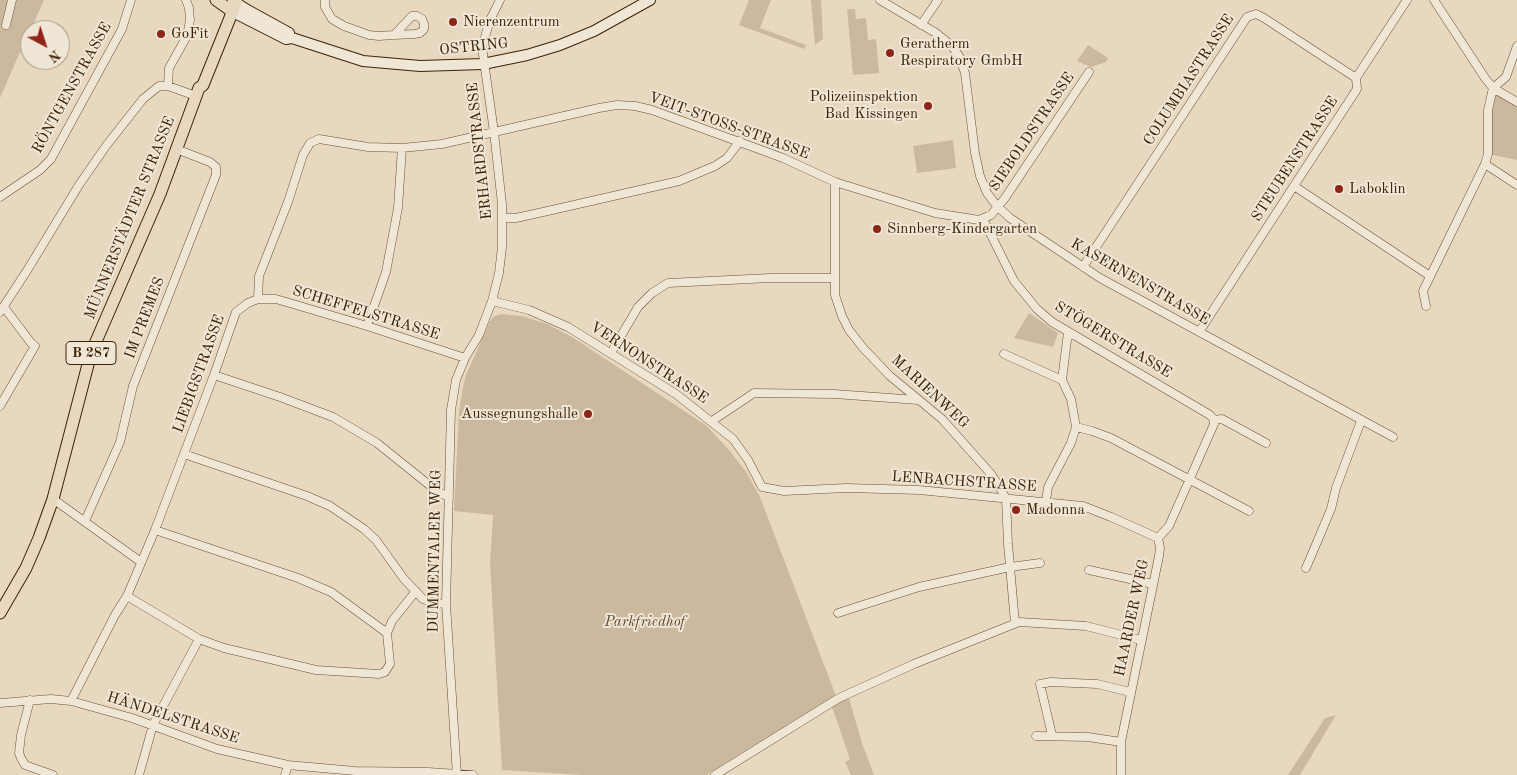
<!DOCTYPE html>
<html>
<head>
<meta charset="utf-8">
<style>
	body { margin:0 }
	#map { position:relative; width:1517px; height:775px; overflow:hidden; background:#e7d8bf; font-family:"Old Standard TT",serif }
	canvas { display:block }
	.north { position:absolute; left:20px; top:20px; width:50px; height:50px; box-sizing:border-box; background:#efe6d5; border:1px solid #a89881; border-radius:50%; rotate:140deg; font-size:14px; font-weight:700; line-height:20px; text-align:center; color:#3d2204 }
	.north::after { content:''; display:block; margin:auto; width:18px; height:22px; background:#8f2418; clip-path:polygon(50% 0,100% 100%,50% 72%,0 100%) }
</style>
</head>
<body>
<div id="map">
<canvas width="1517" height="775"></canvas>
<div class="north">N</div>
</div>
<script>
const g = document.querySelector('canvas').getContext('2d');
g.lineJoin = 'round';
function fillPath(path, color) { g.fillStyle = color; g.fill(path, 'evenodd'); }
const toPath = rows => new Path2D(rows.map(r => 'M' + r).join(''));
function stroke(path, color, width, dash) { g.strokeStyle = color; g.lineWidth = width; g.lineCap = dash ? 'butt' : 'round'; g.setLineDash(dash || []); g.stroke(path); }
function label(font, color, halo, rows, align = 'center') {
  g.font = font + ' "Old Standard TT",serif'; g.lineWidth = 4; g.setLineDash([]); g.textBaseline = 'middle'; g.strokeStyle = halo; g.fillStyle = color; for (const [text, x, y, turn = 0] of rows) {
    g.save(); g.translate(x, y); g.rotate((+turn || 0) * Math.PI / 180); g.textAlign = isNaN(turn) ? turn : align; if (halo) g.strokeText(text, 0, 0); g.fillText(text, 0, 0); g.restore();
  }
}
fillPath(toPath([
	[0,0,44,0,28,36,30,54,20,52,0,98],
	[749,0,771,0,760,28,806,45,804,49,739,25],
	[811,0,821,0,823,39,815,45],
	[847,9,855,9,856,19,866,18,868,40,876,39,879,73,853,75],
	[1088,45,1108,58,1106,62,1091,67,1077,61],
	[1493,88,1517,102,1517,160,1488,154],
	[953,140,956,168,917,173,913,146],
	[1029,313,1058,333,1053,347,1014,338],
	[500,314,522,316,547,324,572,337,707,426,729,450,747,473,760,497,836,696,707,775,581,775,502,770,490,563,493,515,454,511,459,412,463,387,466,375,489,323,493,317],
	[848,695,862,743,874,775,851,775,845,762,850,759,831,704],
	[1336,715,1300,775,1288,775,1325,718]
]), '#cab99f');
const street = toPath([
	[325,0,325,7,332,19,344,26,369,35,379,36,394,35,414,34,420,33,424,29,424,24,422,19,417,16,412,16,394,35],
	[880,0,936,33,951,45,959,56,965,73,975,153,980,176,987,193,997,206,1010,218,1100,278,1393,437],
	[1434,0,1485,78,1493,88,1517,102],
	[6,25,12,0],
	[921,25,938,0],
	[168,86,169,68,187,36,190,20,189,8,186,0],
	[1493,88,1506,77,1517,46],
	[1485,164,1517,185],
	[835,182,835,295,842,316,849,330,864,349,890,376,942,419,991,474,1002,491,1006,499,1008,544,1015,623],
	[1294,186,1430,276],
	[0,197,40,170,51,159,122,29,131,0],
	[502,218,516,218,552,210,679,181,715,166,727,158,740,141],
	[983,219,1014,281,1037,309,1052,322,1210,415,1214,420,1222,419,1266,443],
	[1083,267,1247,17,1256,14,1264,18,1356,78],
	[258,299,259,276,288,202,303,155,310,143,319,139,368,147,402,148,442,144,599,108,617,105,635,106,652,110,783,158,835,182,935,213,979,220,991,215,1005,198,1089,72],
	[492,301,529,310,568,327,676,394,733,439,748,460,762,487,784,491,846,488,919,490,1083,506,1111,517,1158,538],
	[1426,306,1423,291,1485,164,1488,154,1488,110,1493,88],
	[0,312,28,269,79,185,106,146,143,99,159,86,168,86,196,96],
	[367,326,386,272,398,208,402,148],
	[1199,332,1357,89,1356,78,1407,0],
	[611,353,638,307,652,293,668,283,770,278,835,278],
	[1004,354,1062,380],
	[214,375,280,397,333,417,377,443,438,492,449,497],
	[0,406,35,346,31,343,4,307],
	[712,421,754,393,834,394,918,400],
	[1076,427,1092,431,1111,438,1249,511],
	[184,454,307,496,330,506,364,529,376,540,404,579,423,599,435,603,446,604],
	[53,499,141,562],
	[1046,501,1048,487,1071,443,1076,427,1071,399,1062,380,1068,332],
	[85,521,120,442,133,386,216,175,216,167,210,162,176,149],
	[155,530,298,578,331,592,387,633],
	[1306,568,1331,509,1336,488,1361,421],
	[1089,570,1153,584],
	[127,596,199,639,224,648,316,670,379,674,385,672,390,664,387,633,392,621,416,591],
	[838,613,919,587,1010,567,1040,563],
	[30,700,21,735,19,753,21,758,25,765,53,775],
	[71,701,115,615,127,596,155,530,214,375,236,312,248,303,258,299,276,299,367,326,465,358],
	[0,703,51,699,71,701,132,718,217,749,288,765,355,771,428,772,473,775],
	[1052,735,1040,684,1051,682,1097,684,1130,692],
	[1036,736,1088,737,1121,742],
	[139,775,153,725,199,639],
	[285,775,288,765],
	[457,775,446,604,451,410,456,380,465,358,479,335,492,301,499,273,502,247,502,204,494,132,482,47,490,20,500,0],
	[715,775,839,698,914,664,1019,622,1086,626,1141,640],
	[1121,775,1121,742,1159,556,1160,548,1158,538,1169,526,1214,424,1214,420]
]);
const secondary = toPath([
	[237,0,236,3,249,11,289,33],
	[233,12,286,39,292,38,363,61,420,66,483,64,527,55,560,45,594,31,650,0]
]);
const primary = toPath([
	[216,0,233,12],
	[0,613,26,568,39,538,53,499,91,353,160,194,199,88,203,85,236,3,233,0]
]);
stroke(street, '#685033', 9);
stroke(secondary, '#3d2204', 12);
stroke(primary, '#3d2204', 13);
stroke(street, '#efe6d5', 8);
stroke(secondary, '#efe6d5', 10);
stroke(primary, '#e7d8bf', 11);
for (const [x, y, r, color] of [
	[453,22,5,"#8f2418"],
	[161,34,5,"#8f2418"],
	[890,53,5,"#8f2418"],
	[928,106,5,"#8f2418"],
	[1339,189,5,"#8f2418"],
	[877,229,5,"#8f2418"],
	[588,414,5,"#8f2418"],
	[1016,510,5,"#8f2418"]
]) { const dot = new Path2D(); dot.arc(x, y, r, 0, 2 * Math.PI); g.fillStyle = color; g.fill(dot); stroke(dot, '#efe6d5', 2); }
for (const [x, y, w] of [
	[91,353,50]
]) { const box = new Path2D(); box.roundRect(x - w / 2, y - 11.5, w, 23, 4); g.fillStyle = '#efe6d5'; g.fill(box); stroke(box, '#3d2204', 1); }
label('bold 14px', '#3d2204', null, [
	["B 287",91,353]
]);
label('15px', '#3d2204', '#efe6d5', [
	["Nierenzentrum",463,22],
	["GoFit",171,34],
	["Geratherm",900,44],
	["Respiratory GmbH",900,61],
	["Polizeiinspektion",918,97,"right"],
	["Bad Kissingen",918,114,"right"],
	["Laboklin",1349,189],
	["Sinnberg-Kindergarten",887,229],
	["Aussegnungshalle",578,414,"right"],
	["Madonna",1026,510]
], 'left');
label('15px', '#3d2204', '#efe6d5', [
	["OSTRING",474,47,-6],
	["COLUMBIASTRASSE",1189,80,-57],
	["RÖNTGENSTRASSE",72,88,-61],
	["VEIT-STOSS-STRASSE",729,126,20],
	["SIEBOLDSTRASSE",1032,132,-56],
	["ERHARDSTRASSE",480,151,-96],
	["STEUBENSTRASSE",1295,159,-57],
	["MÜNNERSTÄDTER STRASSE",130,218,-68],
	["KASERNENSTRASSE",1140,282,30],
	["SCHEFFELSTRASSE",366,313,17],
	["IM PREMES",145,318,-69],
	["STÖGERSTRASSE",1113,340,31],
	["VERNONSTRASSE",649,363,33],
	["LIEBIGSTRASSE",199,374,-70],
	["MARIENWEG",930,392,43],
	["LENBACHSTRASSE",964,482,4],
	["DUMMENTALER WEG",435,551,-89],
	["HAARDER WEG",1132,618,-78],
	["HÄNDELSTRASSE",173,718,18]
]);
label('italic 15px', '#60482b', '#efe6d5', [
	["Parkfriedhof",645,622]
]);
</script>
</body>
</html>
